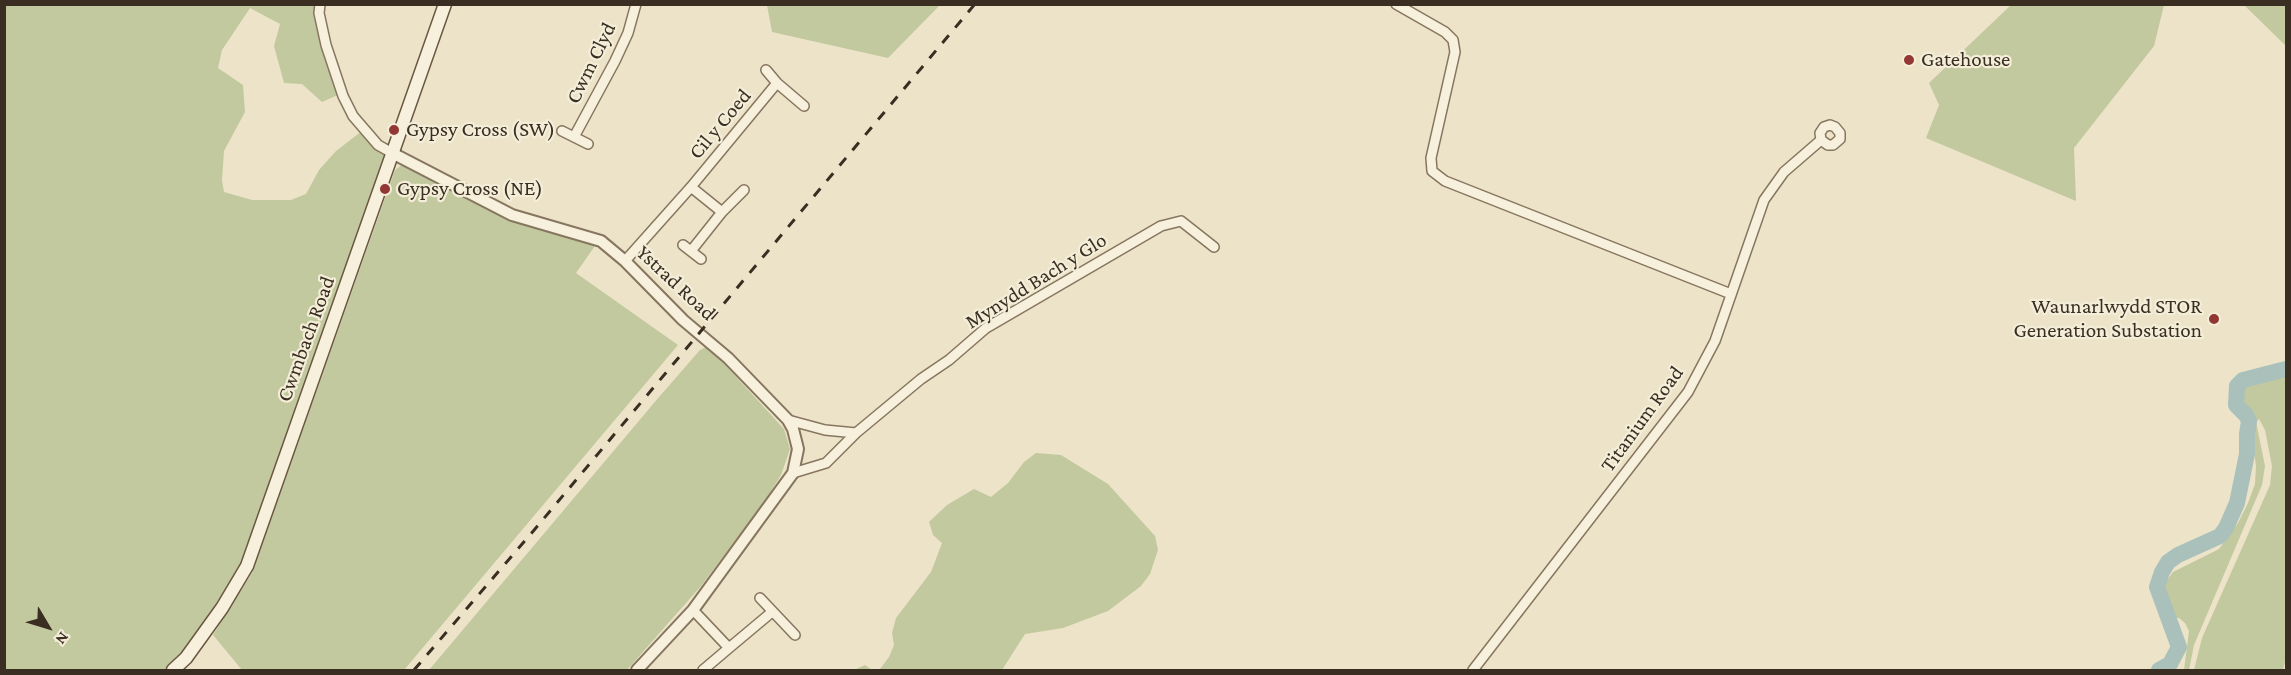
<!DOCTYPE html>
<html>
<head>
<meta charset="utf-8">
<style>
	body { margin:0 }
	#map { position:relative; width:2291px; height:675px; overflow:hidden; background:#ece3c9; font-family:"Crimson Pro",serif }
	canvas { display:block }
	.frame { position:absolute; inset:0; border:6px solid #392e21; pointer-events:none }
	.north { position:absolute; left:18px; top:597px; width:60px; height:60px; -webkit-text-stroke:4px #f4edd8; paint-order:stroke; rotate:128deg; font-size:16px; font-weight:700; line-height:24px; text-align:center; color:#392e21 }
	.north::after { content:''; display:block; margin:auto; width:21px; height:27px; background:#392e21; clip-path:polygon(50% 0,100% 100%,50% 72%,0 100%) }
</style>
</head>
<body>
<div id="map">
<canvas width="2291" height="675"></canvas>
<div class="frame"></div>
<div class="north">N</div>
</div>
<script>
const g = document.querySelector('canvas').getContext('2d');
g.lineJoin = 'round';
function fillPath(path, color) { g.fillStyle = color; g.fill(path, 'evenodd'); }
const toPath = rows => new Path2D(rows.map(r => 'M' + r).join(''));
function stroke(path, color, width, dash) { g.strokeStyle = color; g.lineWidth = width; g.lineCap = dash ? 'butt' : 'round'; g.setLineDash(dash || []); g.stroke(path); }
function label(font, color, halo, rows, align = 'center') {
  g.font = font + ' "Crimson Pro",serif'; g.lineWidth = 4.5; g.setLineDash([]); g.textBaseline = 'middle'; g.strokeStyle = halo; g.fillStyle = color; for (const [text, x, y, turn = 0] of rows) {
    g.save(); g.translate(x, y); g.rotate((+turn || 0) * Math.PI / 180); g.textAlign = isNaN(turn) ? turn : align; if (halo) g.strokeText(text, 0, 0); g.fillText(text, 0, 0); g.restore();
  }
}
fillPath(toPath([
	[4,5,316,5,340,94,322,102,302,84,284,83,274,46,280,24,250,8,222,50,218,68,243,85,245,112,224,151,222,180,224,192,252,200,291,200,306,194,319,170,336,151,362,131,387,155,241,564,231,585,183,655,167,670,5,669],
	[767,5,767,4,940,5,888,58,772,32],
	[2011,5,2164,5,2154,46,2074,148,2076,201,1926,138,1939,105,1929,83],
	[2244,5,2286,5,2286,46],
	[403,164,512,217,597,243,576,273,678,345,404,670,242,670,213,635,252,573,395,170],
	[708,346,784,429,790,449,781,475,767,498,701,586,627,670,429,670,659,397,700,350],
	[2286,375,2286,658,2283,670,2194,670,2202,638,2270,485,2272,466,2265,430,2259,419,2256,422,2265,466,2262,485,2194,645,2189,670,2184,670,2189,631,2185,623,2179,618,2171,618,2165,612,2162,601,2163,586,2173,572,2219,549,2238,523,2248,503,2255,484,2256,466,2249,415,2240,396,2243,389,2254,382],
	[1036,453,1061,455,1108,484,1155,536,1158,550,1150,574,1141,586,1108,611,1063,628,1025,634,1002,670,854,670,865,665,872,670,880,669,889,657,894,645,892,633,896,618,931,572,942,543,933,535,929,522,947,505,974,489,991,497,1008,483,1024,462]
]), '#c2c99e');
stroke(toPath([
	[2159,670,2170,664,2179,647,2157,587,2162,572,2168,562,2178,555,2220,536,2226,528,2237,503,2247,454,2247,434,2249,421,2246,415,2236,405,2237,386,2243,380,2286,369]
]), '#aac0bb', 16);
const minor = toPath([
	[320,4,319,13,326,45,343,96,353,116,378,145,394,154],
	[1396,4,1445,32,1453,40,1455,52,1431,158,1432,171,1445,181,1731,294],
	[766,70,777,83,804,106],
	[562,131,588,144],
	[574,137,615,61,628,33,636,4],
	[691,187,722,212],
	[683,245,701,259],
	[691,251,722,212,744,190],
	[625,261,691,187,777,83],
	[788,420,825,430,856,433],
	[793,473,826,463,856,433,921,379,949,360,986,328,1161,226,1181,221,1214,247],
	[760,598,795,635],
	[693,610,729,648,703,670],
	[729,648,772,612],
	[1473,670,1688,392,1715,341,1764,200,1784,172,1821,140,1820,133,1824,127,1830,125,1835,127,1840,133,1840,139,1833,145,1828,145,1821,140]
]);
const tertiary = toPath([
	[394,154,512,215,601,241,625,261,683,320,728,358,788,420,793,429,798,449,793,473,693,610,637,670]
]);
const secondary = toPath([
	[173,670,186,658,222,608,247,566,445,4]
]);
stroke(minor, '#87765f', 12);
stroke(tertiary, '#87765f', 14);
stroke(secondary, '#695742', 15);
stroke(minor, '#f7f0dc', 9);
stroke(tertiary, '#f7f0dc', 10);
stroke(secondary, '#f7f0dc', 12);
stroke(toPath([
	[414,670,535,529,975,4]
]), '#392e21', 3, [10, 10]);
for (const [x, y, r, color] of [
	[1909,60,6,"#923733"],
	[394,130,6,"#923733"],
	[385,189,6,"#923733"],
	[2214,319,6,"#923733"]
]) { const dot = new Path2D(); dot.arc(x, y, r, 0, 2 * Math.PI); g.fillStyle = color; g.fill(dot); stroke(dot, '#f4edd8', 2); }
label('21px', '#392e21', '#f4edd8', [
	["Gatehouse",1921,60],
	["Gypsy Cross (SW)",406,130],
	["Gypsy Cross (NE)",397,189],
	["Waunarlwydd STOR",2202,307,"right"],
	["Generation Substation",2202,331,"right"]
], 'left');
label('21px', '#392e21', '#f4edd8', [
	["Cwm Clyd",591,63,-64],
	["Cil y Coed",720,124,-50],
	["Mynydd Bach y Glo",1036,281,-32],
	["Ystrad Road",676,283,43],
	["Cwmbach Road",306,339,-70],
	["Titanium Road",1642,419,-54]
]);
</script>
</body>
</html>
